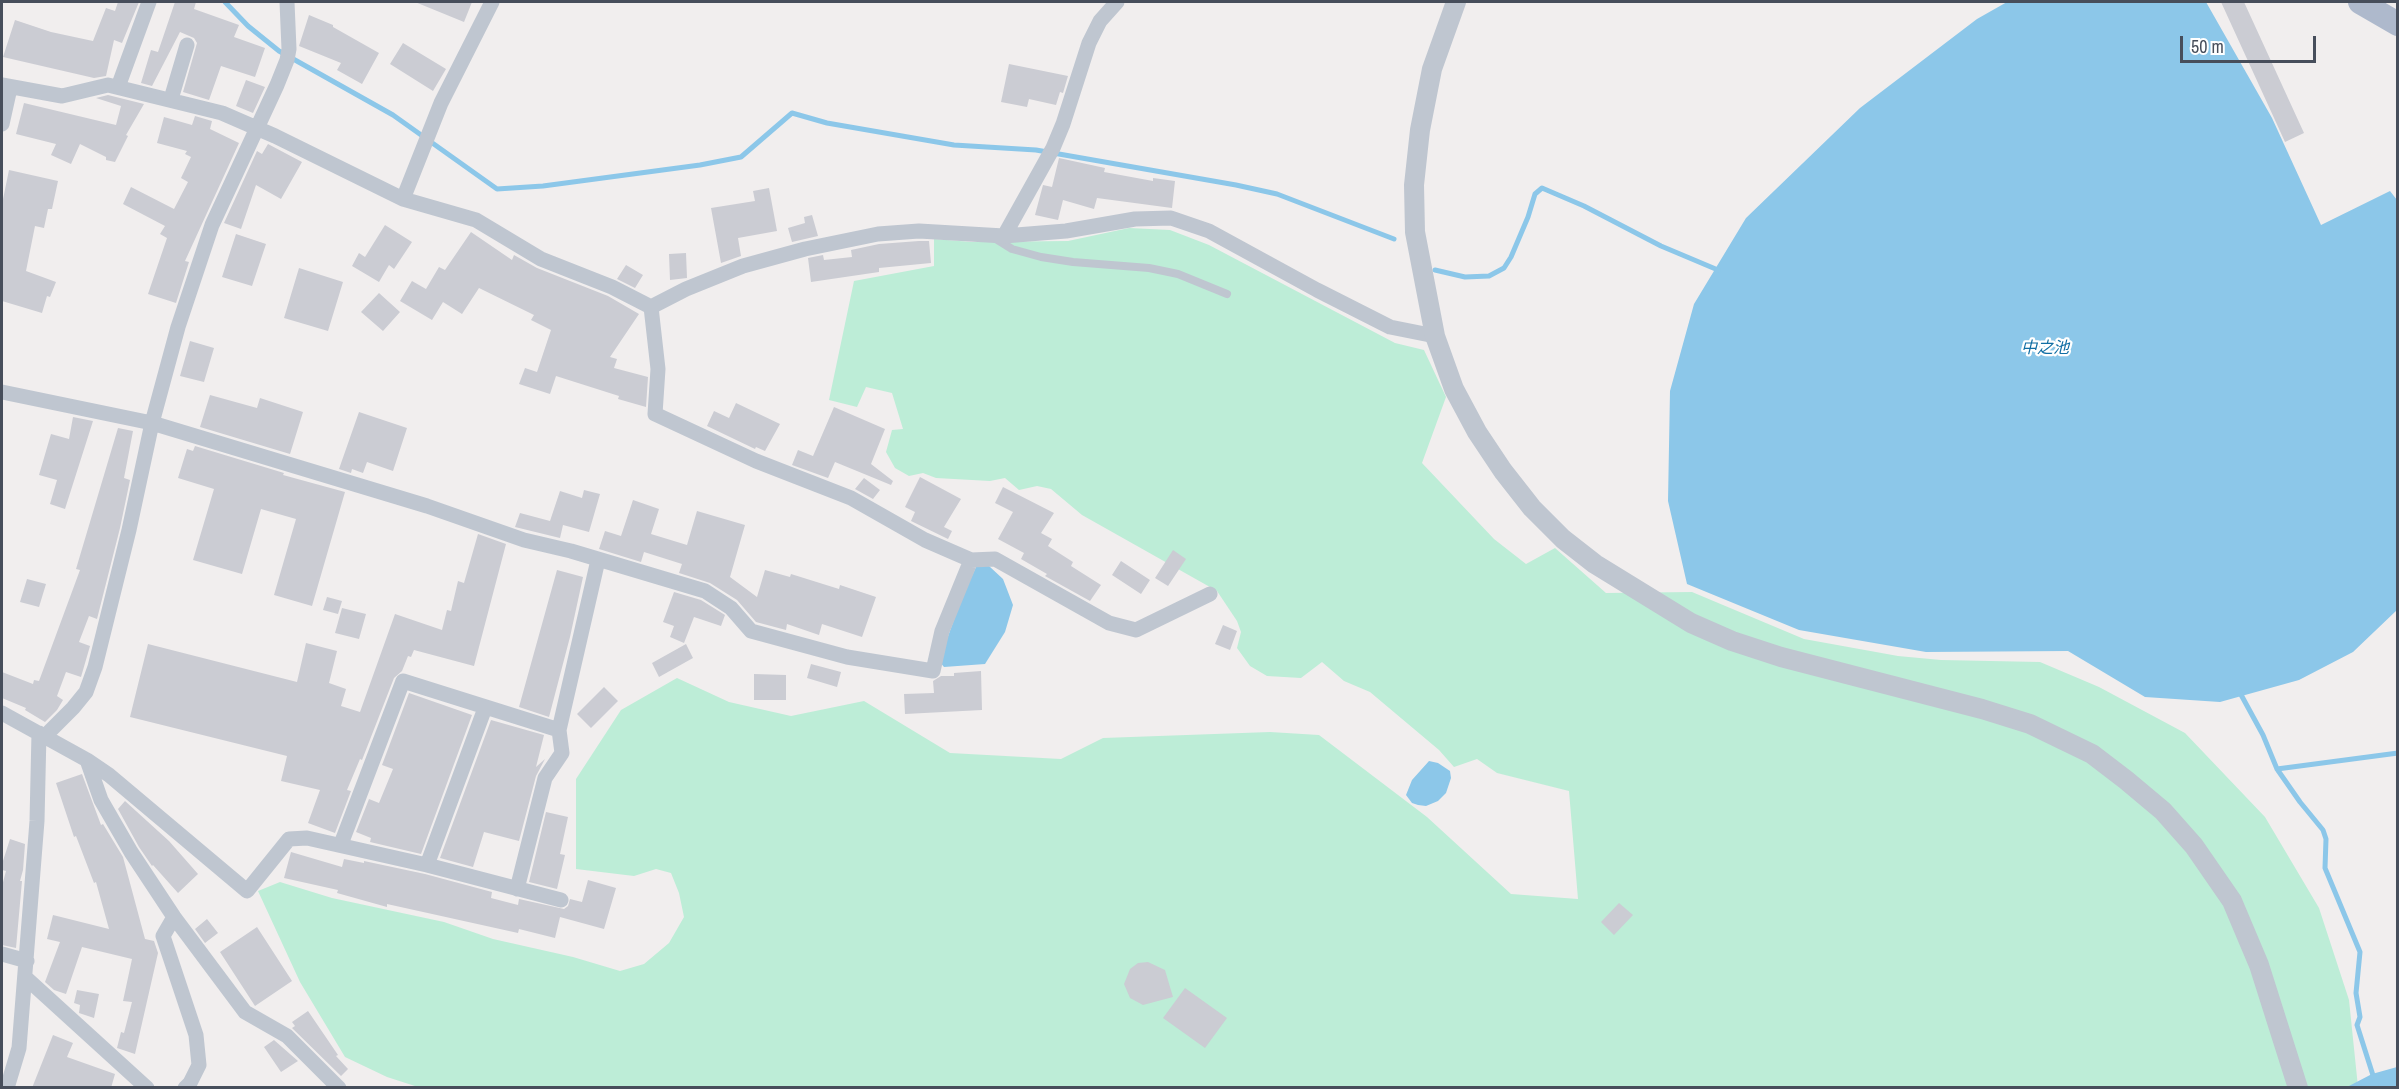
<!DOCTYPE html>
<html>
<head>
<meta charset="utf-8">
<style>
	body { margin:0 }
	#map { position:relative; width:2399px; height:1089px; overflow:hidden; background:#f1eeee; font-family:"Archivo Narrow",sans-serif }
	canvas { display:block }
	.frame { position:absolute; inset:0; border:3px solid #474e5b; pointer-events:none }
	.scale { position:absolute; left:2180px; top:36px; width:136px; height:27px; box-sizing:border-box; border:3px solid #474e5b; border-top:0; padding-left:8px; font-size:18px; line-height:21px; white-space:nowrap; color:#474e5b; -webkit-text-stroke:4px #fff; paint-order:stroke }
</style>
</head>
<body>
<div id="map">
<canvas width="2399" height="1089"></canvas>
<div class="frame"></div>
<div class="scale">50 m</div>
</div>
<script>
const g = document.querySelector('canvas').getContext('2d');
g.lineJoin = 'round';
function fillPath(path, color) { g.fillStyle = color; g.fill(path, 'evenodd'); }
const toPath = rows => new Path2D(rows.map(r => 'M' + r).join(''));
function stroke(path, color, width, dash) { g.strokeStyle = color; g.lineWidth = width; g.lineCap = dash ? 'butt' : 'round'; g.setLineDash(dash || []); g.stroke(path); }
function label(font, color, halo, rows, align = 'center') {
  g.font = font + ' "Archivo Narrow","Noto Sans JP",sans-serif'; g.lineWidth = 4.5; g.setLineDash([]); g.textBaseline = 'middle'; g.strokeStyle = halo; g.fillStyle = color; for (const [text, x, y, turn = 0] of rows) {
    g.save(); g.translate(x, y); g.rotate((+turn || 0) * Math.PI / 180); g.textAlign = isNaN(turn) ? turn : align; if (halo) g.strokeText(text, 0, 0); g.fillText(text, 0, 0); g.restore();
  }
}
fillPath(toPath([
	[1129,228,1170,230,1209,245,1395,343,1424,350,1446,397,1422,463,1494,539,1526,564,1555,548,1606,593,1692,592,1804,639,1898,656,1941,660,2040,662,2099,687,2185,733,2265,817,2319,908,2349,1000,2358,1087,418,1087,387,1077,345,1057,300,982,258,891,280,882,332,898,444,922,493,939,573,957,620,971,644,964,669,943,684,917,679,893,671,873,656,869,634,876,576,869,576,779,621,710,677,678,729,702,791,716,864,701,950,753,1061,759,1103,738,1270,732,1319,735,1427,817,1511,894,1578,899,1569,791,1497,773,1477,759,1454,767,1439,750,1370,692,1344,681,1322,662,1301,678,1267,676,1250,666,1237,648,1241,632,1237,621,1217,591,1082,515,1051,489,1037,486,1019,490,1005,478,990,481,936,478,923,473,909,476,895,468,886,452,892,430,903,429,892,393,866,387,857,407,829,400,854,281,934,266,934,239,972,242,1068,241]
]), '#bdedd7');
fillPath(toPath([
	[2007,2,2206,2,2272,118,2321,225,2390,191,2397,200,2397,610,2353,652,2299,680,2220,702,2145,697,2068,651,1926,652,1799,630,1687,584,1668,501,1670,391,1694,304,1746,218,1860,108,1977,19],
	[977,565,989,566,1003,579,1013,605,1005,632,985,664,944,667,939,661,963,595],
	[1429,761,1438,763,1450,771,1451,778,1446,793,1438,801,1426,806,1418,805,1412,803,1406,795,1412,780],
	[2397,1067,2397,1087,2347,1087,2372,1074]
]), '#8cc7e9');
stroke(toPath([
	[225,2,248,26,279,51,393,115,497,189,543,186,700,165,741,157,792,113,827,123,954,145,1036,150,1236,185,1277,194,1394,239],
	[1435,270,1465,277,1489,276,1504,268,1511,257,1528,217,1535,194,1542,188,1584,206,1661,246,1718,270],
	[2239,691,2263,735,2277,769,2300,802,2323,830,2326,839,2325,868,2360,952,2356,993,2360,1017,2357,1025,2377,1088],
	[2277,769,2398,753]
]), '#8cc7e9', 5);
fillPath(toPath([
	[118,2,139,2,122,43,114,40,106,76,94,78,3,57,15,20,51,32,93,41,106,8,115,11],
	[175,2,196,2,194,9,239,25,234,37,265,48,255,77,221,66,209,100,183,92,197,43,194,38,180,32,152,86,141,83,151,50,158,52],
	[415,2,472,2,464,22],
	[2221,2,2244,2,2304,133,2285,142],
	[309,15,333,25,333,27,379,53,362,84,337,70,341,63,299,46],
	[403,43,446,69,433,91,390,64],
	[1009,64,1068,76,1063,93,1060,92,1056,105,1029,99,1027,107,1001,102],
	[246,80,265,87,253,113,236,106],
	[108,95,144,104,126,135,128,136,115,162,106,160,106,157,80,144,71,164,51,155,56,144,16,134,24,103,116,125,121,106,96,98],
	[195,116,212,121,210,129,239,143,185,261,189,262,176,303,148,294,167,238,160,234,165,226,123,204,131,187,174,209,188,182,181,178,191,157,185,154,187,151,157,143,164,117,192,125],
	[268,144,302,162,281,199,256,185,241,229,224,223,257,151,262,154],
	[1059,158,1105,168,1104,172,1153,181,1153,178,1175,181,1172,208,1097,198,1094,209,1063,200,1058,220,1035,215,1043,185,1052,187],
	[9,170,58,181,52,209,48,209,44,228,35,226,26,271,56,282,50,297,47,296,42,313,2,301,2,204],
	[769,188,777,231,738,238,741,256,721,263,711,208,755,201,753,191],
	[812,215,818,236,792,242,788,228,805,223,804,217],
	[385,225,412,242,394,269,389,265,379,282,352,266,359,253,365,257],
	[471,232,512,260,514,255,537,268,608,296,639,314,610,357,617,359,614,368,648,377,646,407,618,399,619,396,556,376,550,394,519,384,525,368,537,372,551,330,531,320,534,315,479,288,462,314,443,302,432,320,400,301,412,281,426,289,439,267,445,270],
	[236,234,266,244,252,286,222,277],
	[919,241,929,241,931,263,879,268,879,272,811,282,808,258,823,255,824,260,852,257,851,250,879,244],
	[686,253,687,278,670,280,669,254],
	[626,265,643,275,635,288,617,279],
	[299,268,343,282,328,331,284,318],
	[379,293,400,312,383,331,361,312],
	[190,341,214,348,204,382,180,376],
	[210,395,257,408,260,398,303,412,290,454,200,427],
	[736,403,780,424,765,451,756,447,755,449,707,426,714,411,729,418],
	[834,407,885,429,871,464,893,481,891,485,835,462,828,478,792,465,798,450,813,456],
	[359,412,407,428,393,471,367,462,363,473,352,469,351,473,339,469],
	[73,417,93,421,65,509,50,504,57,480,39,475,51,434,69,439],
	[118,428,133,431,124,478,130,480,120,528,97,619,89,616,79,642,90,646,81,677,66,672,57,696,63,700,57,710,45,722,25,710,26,708,2,698,2,672,33,684,34,680,39,681,80,570,76,569],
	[195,446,284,473,283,475,345,492,312,606,274,595,296,519,261,509,242,574,193,560,214,489,178,478,187,449,193,451],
	[920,477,961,499,944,527,952,531,948,539,911,521,915,512,905,507],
	[864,478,880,490,873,499,855,489],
	[1003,487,1054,513,1041,533,1052,539,1048,546,1073,562,1071,566,1101,585,1090,601,1045,576,1047,574,1021,559,1024,553,998,539,1013,512,995,503],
	[584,490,600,494,589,532,563,525,560,538,515,527,520,513,550,521,560,491,582,498],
	[633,500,659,509,651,534,687,545,697,511,745,525,730,577,757,597,765,570,790,577,791,574,839,589,840,585,876,597,862,637,822,624,819,635,787,624,786,630,756,622,737,600,710,583,679,573,682,564,644,552,641,562,599,549,605,531,621,536],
	[478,534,506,544,474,666,414,650,411,657,408,656,402,671,394,678,362,760,360,759,347,790,351,791,335,833,308,823,320,790,281,781,287,756,130,717,148,644,297,682,306,643,337,651,329,683,346,689,341,706,360,712,395,614,442,630,447,610,451,611,458,581,464,583],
	[1173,550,1186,559,1168,586,1155,578],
	[1121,561,1150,580,1141,594,1112,575],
	[557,570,583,577,570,637,549,717,519,707],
	[27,579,46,584,39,607,20,602],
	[674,592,701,600,725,615,721,626,694,617,684,643,670,637,674,626,663,622],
	[327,597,342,601,338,614,323,610],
	[342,608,366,614,359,639,335,633],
	[1223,625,1237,631,1230,650,1215,644],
	[686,644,693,658,659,677,652,663],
	[811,664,841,672,837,687,807,678],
	[981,671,982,710,905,714,904,694,934,693,933,681,941,676,954,676,954,673],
	[754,674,786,675,786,700,754,700],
	[604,687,618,701,591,728,577,714],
	[409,693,472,715,421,854,370,842,371,838,356,832,369,799,379,803,393,769,382,765],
	[491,720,544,735,536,767,545,759,536,776,519,841,484,832,473,867,440,858],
	[82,774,101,825,103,824,123,857,145,939,154,941,158,953,135,1054,117,1048,121,1032,124,1033,132,1002,123,1001,132,959,82,947,66,994,54,990,45,982,60,942,47,939,53,915,109,929,96,882,94,883,76,836,74,837,56,783],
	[125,801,169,841,198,874,178,893,153,865,152,866,139,847,118,809],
	[546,812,568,817,560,854,565,855,557,889,529,882],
	[10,839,25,844,23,870,20,881,22,881,16,948,2,945,2,886,6,871,2,870,2,864],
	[291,852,342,867,344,859,364,863,364,861,425,874,492,892,491,898,518,905,519,899,564,909,568,906,570,899,582,902,588,880,616,888,604,929,560,917,555,938,519,929,518,933,387,904,387,907,337,893,338,890,284,878],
	[1619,903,1633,915,1614,935,1601,922],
	[207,919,218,933,205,943,195,929],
	[257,927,292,981,255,1006,220,952],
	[1148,962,1165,970,1173,997,1143,1005,1130,998,1124,984,1130,969,1138,963],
	[1185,988,1227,1018,1205,1048,1163,1018],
	[77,990,99,994,94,1018,79,1013,80,1005,74,1003],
	[308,1011,338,1055,336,1056,348,1069,341,1076,292,1028,295,1026,292,1022],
	[53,1035,73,1043,67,1057,115,1074,111,1088,32,1088],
	[274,1040,298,1061,281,1072,264,1047]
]), '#cbccd3');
stroke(toPath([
	[996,239,1012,249,1041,257,1073,262,1149,268,1178,274,1227,294]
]), '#bfc6d0', 8);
stroke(toPath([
	[2,85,62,96,108,85,222,113,275,136,403,199,476,220,541,259,612,287,651,307],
	[118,87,149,2],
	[171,99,187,45],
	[2,124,10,88],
	[403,199,441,103,492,2],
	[1004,236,1053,148,1063,124,1089,43,1100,21,1117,2],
	[651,307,686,289,743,266,805,249,878,234,919,231,1004,236,1066,231,1135,219,1171,218,1209,231,1317,290,1390,327,1435,336],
	[2,392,152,423,427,506,524,540,571,551,705,591,731,608,751,631,847,657,933,671,942,631,971,560,925,540,851,498,756,461,655,414,658,369,651,307],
	[971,560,995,559,1109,623,1136,630,1210,594],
	[2,713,87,760,109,775,247,891,289,839,307,838,427,865,561,900],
	[44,737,73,708,86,692,95,667,129,530,152,423,178,327,212,225,277,85,287,60,289,49,287,2],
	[87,760,101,800,131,852,174,917,245,1012,287,1036,339,1088],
	[341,844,403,681,559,730],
	[427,865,485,708],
	[517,889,545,778,562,753,559,730,598,560],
	[174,917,163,936,196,1035,199,1065,190,1083,185,1088],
	[2,954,27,961],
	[25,977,147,1088],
	[7,1088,19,1048,37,821,39,733]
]), '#bfc6d0', 15);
stroke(toPath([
	[1456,2,1432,69,1420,130,1414,185,1415,232,1435,336,1454,389,1477,432,1503,471,1532,508,1563,539,1595,564,1691,623,1732,641,1781,657,1982,709,2030,724,2092,754,2126,780,2163,811,2194,846,2232,901,2259,965,2298,1088]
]), '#bfc6d0', 20);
stroke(toPath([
	[2360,2,2398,24]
]), '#aeb9cc', 24);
label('italic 16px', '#116ea4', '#fff', [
	["中之池",2045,349]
]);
</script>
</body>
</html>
